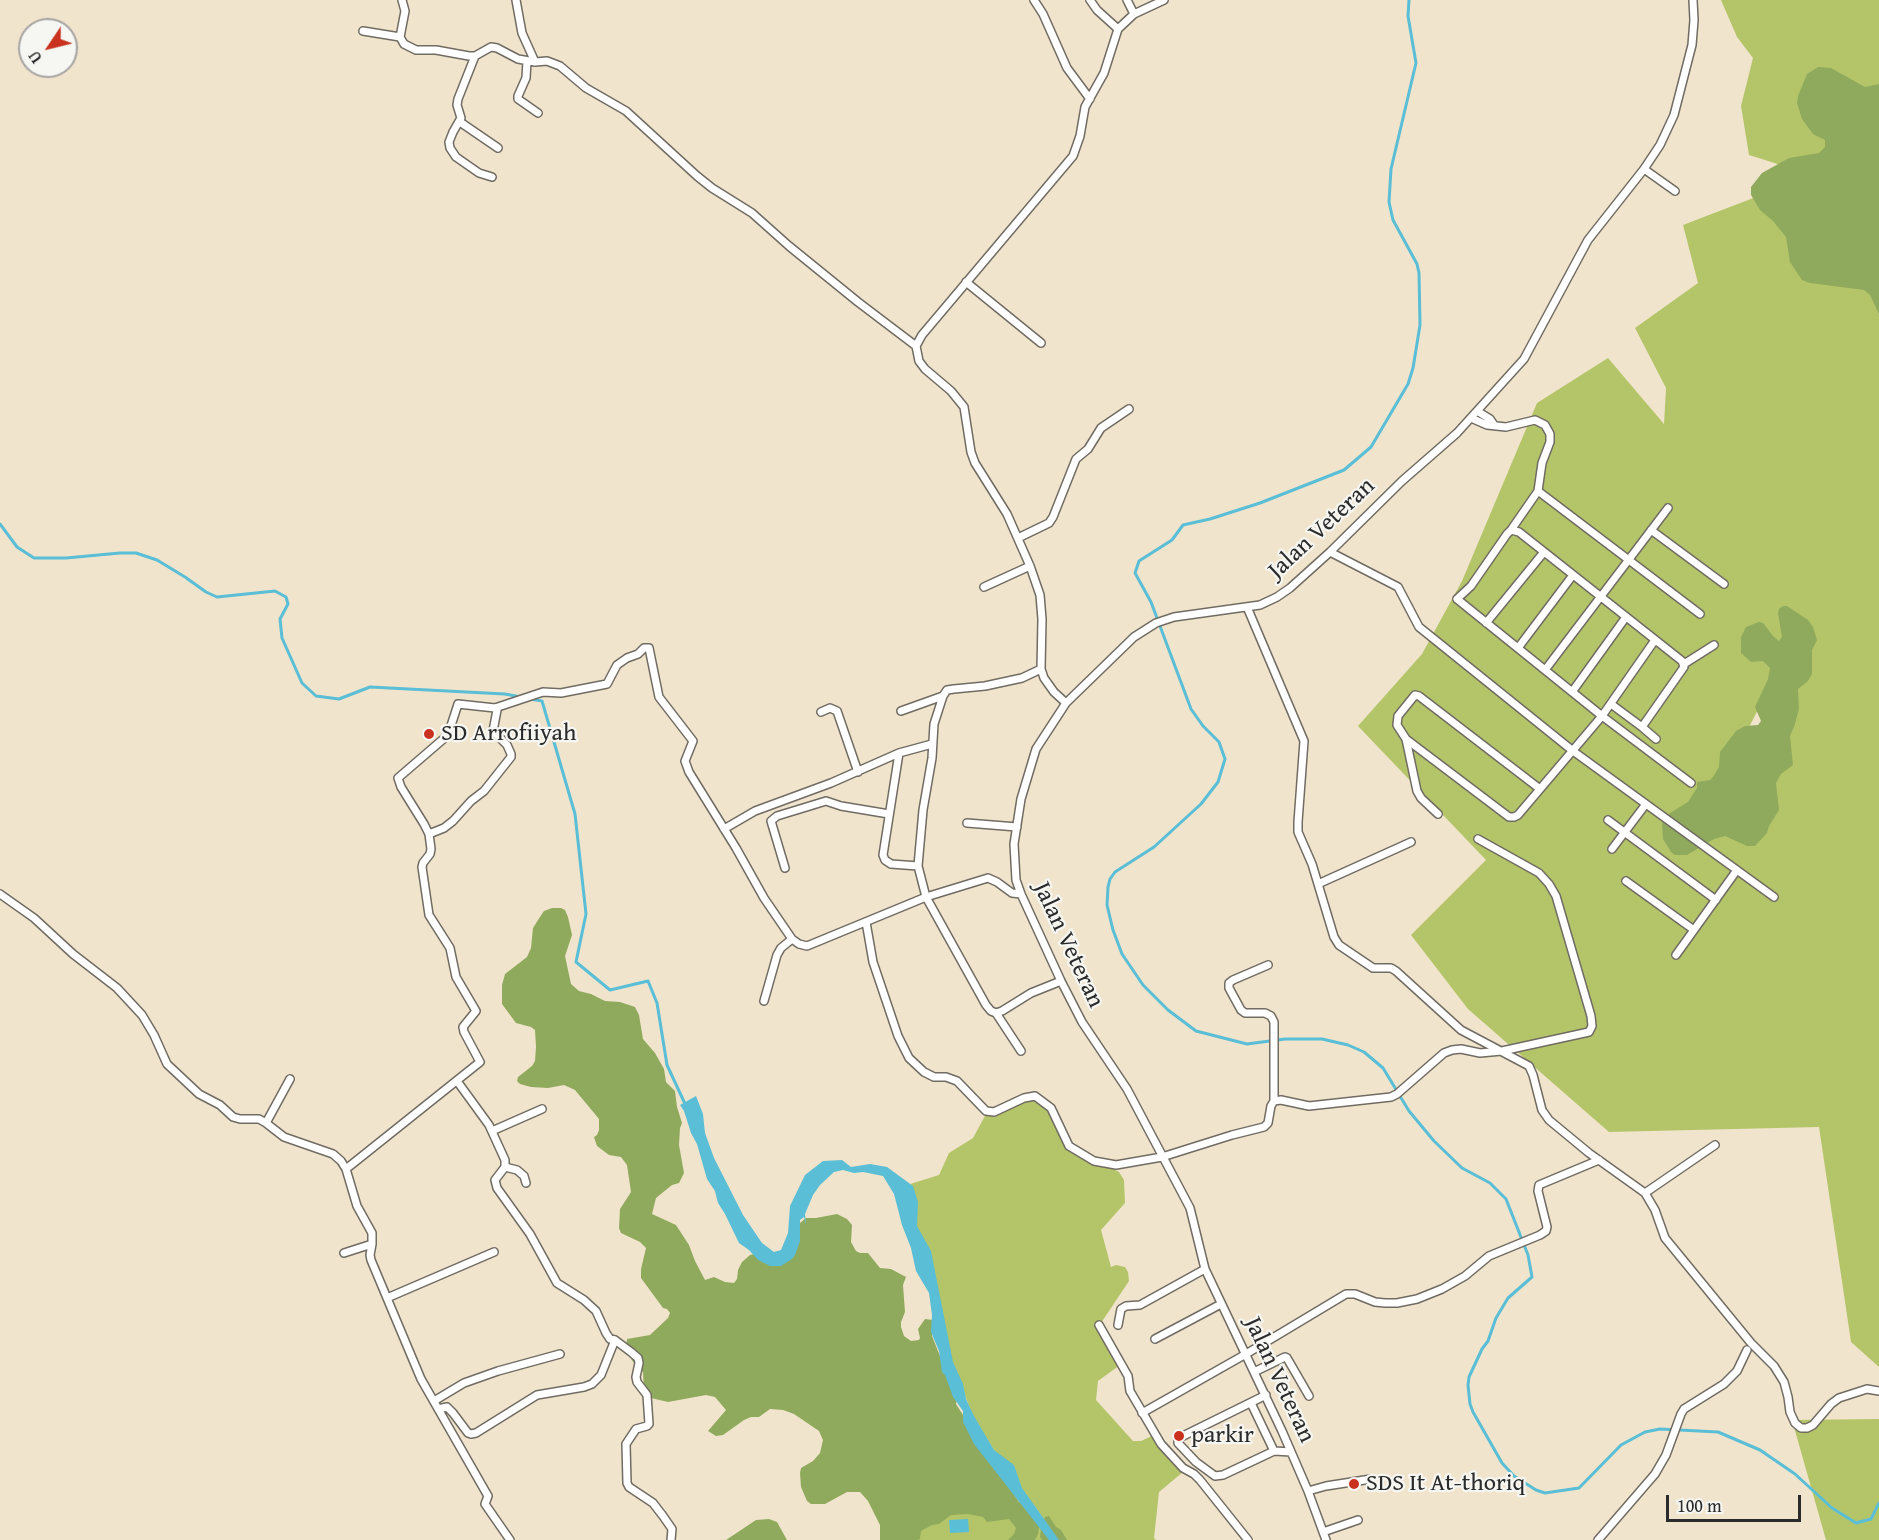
<!DOCTYPE html>
<html>
<head>
<meta charset="utf-8">
<style>
	body { margin:0 }
	#map { position:relative; width:1879px; height:1540px; overflow:hidden; background:#f1e4cc; font-family:"Gentium Book Plus",serif }
	canvas { display:block }
	.north { position:absolute; left:18px; top:18px; width:60px; height:60px; box-sizing:border-box; background:#f6f6f2; border:2px solid #a5a5a2; border-radius:50%; rotate:235deg; font-size:16px; font-weight:700; line-height:24px; text-align:center; color:#2b2b2b }
	.north::after { content:''; display:block; margin:auto; width:21px; height:27px; background:#c8321e; clip-path:polygon(50% 0,100% 100%,50% 72%,0 100%) }
	.scale { position:absolute; left:1666px; top:1495px; width:135px; height:27px; box-sizing:border-box; border:3px solid #2b2b2b; border-top:0; padding-left:8px; font-size:18px; line-height:21px; white-space:nowrap; color:#2b2b2b; -webkit-text-stroke:4px #f6f6f2; paint-order:stroke }
</style>
</head>
<body>
<div id="map">
<canvas width="1879" height="1540"></canvas>
<div class="north">U</div>
<div class="scale">100 m</div>
</div>
<script>
const g = document.querySelector('canvas').getContext('2d');
g.lineJoin = 'round';
function fillPath(path, color) { g.fillStyle = color; g.fill(path, 'evenodd'); }
const toPath = rows => new Path2D(rows.map(r => 'M' + r).join(''));
function stroke(path, color, width, dash) { g.strokeStyle = color; g.lineWidth = width; g.lineCap = dash ? 'butt' : 'round'; g.setLineDash(dash || []); g.stroke(path); }
function label(font, color, halo, rows, align = 'center') {
  g.font = font + ' "Gentium Book Plus",serif'; g.lineWidth = 4.5; g.setLineDash([]); g.textBaseline = 'middle'; g.strokeStyle = halo; g.fillStyle = color; for (const [text, x, y, turn = 0] of rows) {
    g.save(); g.translate(x, y); g.rotate((+turn || 0) * Math.PI / 180); g.textAlign = isNaN(turn) ? turn : align; if (halo) g.strokeText(text, 0, 0); g.fillText(text, 0, 0); g.restore();
  }
}
fillPath(toPath([
	[1721,0,1879,0,1879,88,1843,145,1803,172,1749,155,1741,106,1753,58,1737,37],
	[1769,192,1879,289,1879,1367,1851,1342,1819,1127,1609,1132,1468,1009,1411,935,1486,860,1358,726,1422,654,1462,581,1537,403,1608,358,1664,424,1666,388,1635,328,1698,283,1683,225],
	[1769,688,1746,818,1717,790],
	[1034,1097,1042,1102,1055,1118,1067,1146,1119,1172,1124,1180,1125,1203,1101,1230,1111,1267,1116,1265,1125,1267,1128,1272,1129,1281,1099,1326,1120,1365,1098,1381,1096,1400,1133,1441,1141,1441,1152,1436,1157,1439,1177,1462,1183,1472,1159,1492,1154,1538,1156,1540,1059,1540,994,1450,973,1416,952,1362,916,1227,907,1185,939,1175,949,1153,973,1138,986,1114],
	[1879,1419,1879,1540,1826,1540,1792,1420],
	[965,1504,1027,1520,1041,1528,1049,1540,900,1540]
]), '#b4c569');
fillPath(toPath([
	[1818,67,1831,68,1865,87,1879,84,1879,314,1870,295,1864,290,1810,283,1802,280,1790,262,1786,237,1773,221,1760,210,1751,195,1751,187,1762,173,1789,158,1819,153,1825,147,1825,140,1813,134,1802,119,1797,103,1798,96,1807,74],
	[1783,606,1787,606,1808,620,1813,627,1817,640,1812,650,1812,674,1808,681,1798,689,1799,709,1794,727,1790,736,1793,765,1781,774,1776,783,1779,810,1769,826,1767,833,1755,846,1747,846,1725,836,1714,839,1687,855,1675,855,1671,852,1663,839,1662,823,1667,815,1688,802,1697,788,1697,782,1710,780,1713,777,1719,767,1720,752,1736,731,1745,726,1758,725,1761,721,1755,707,1768,679,1770,668,1763,661,1751,662,1741,653,1741,637,1746,627,1759,622,1763,623,1773,636,1779,641,1782,637,1778,613,1779,609],
	[552,908,561,908,565,910,568,917,572,935,565,956,571,984,579,991,591,994,605,1001,620,1002,635,1007,639,1015,643,1039,655,1053,664,1069,666,1082,675,1091,677,1107,682,1123,680,1128,679,1145,684,1173,679,1183,672,1185,656,1198,652,1214,676,1225,689,1245,695,1261,705,1280,714,1277,725,1282,734,1283,737,1279,738,1270,742,1262,750,1255,754,1254,781,1262,800,1223,806,1218,816,1218,837,1214,847,1219,852,1225,851,1242,856,1251,860,1253,868,1253,880,1268,891,1269,906,1277,903,1285,905,1312,901,1322,901,1327,904,1336,911,1341,919,1340,920,1338,918,1329,925,1319,933,1320,934,1323,932,1336,957,1399,956,1404,1019,1502,1028,1505,1040,1521,1038,1534,1035,1540,1008,1540,1014,1534,1016,1528,1009,1519,987,1522,983,1517,968,1514,951,1515,939,1524,932,1525,921,1531,920,1539,917,1540,880,1540,880,1525,868,1501,860,1492,847,1492,825,1504,811,1504,807,1501,801,1487,800,1473,801,1468,813,1461,820,1453,823,1440,819,1431,794,1414,783,1410,770,1409,759,1417,751,1417,744,1420,723,1435,716,1436,708,1431,726,1410,715,1397,706,1395,668,1402,651,1398,644,1392,643,1372,636,1366,627,1353,626,1349,627,1339,650,1335,668,1318,670,1313,667,1309,663,1308,641,1278,641,1269,646,1248,640,1242,621,1233,619,1228,620,1209,631,1192,627,1165,621,1157,609,1155,597,1146,594,1137,597,1135,599,1130,599,1119,575,1090,564,1085,548,1088,531,1087,520,1084,517,1081,518,1077,532,1066,535,1061,536,1047,535,1030,531,1027,516,1023,502,1004,502,985,505,974,527,957,531,948,533,928,538,920,544,911],
	[1049,1516,1056,1527,1061,1530,1067,1540,1042,1540,1040,1537,1041,1528,1045,1517],
	[769,1519,777,1522,787,1540,726,1540,756,1520]
]), '#8faa5d');
fillPath(toPath([
	[696,1096,703,1114,705,1133,714,1158,743,1215,762,1243,774,1252,781,1250,788,1233,790,1206,805,1175,823,1161,842,1160,851,1167,870,1164,887,1167,913,1186,918,1202,917,1226,931,1251,953,1362,963,1384,966,1399,974,1416,994,1450,1014,1465,1022,1488,1059,1540,1049,1540,974,1444,963,1422,963,1411,953,1397,945,1375,942,1372,939,1351,931,1332,932,1315,929,1293,916,1271,911,1248,902,1225,894,1194,883,1176,863,1172,854,1173,843,1170,834,1172,820,1185,813,1195,805,1214,806,1226,804,1217,800,1220,800,1241,795,1255,792,1259,781,1266,770,1266,758,1260,749,1250,739,1243,725,1214,718,1203,715,1191,707,1179,697,1144,691,1133,684,1111,680,1105],
	[968,1519,969,1532,950,1533,949,1520]
]), '#59bed6');
stroke(toPath([
	[1409,0,1408,16,1416,63,1391,169,1389,202,1393,220,1417,264,1419,273,1420,325,1413,368,1408,384,1371,447,1344,470,1260,503,1210,519,1183,525,1172,540,1139,561,1135,573,1151,602,1191,709,1203,726,1219,742,1225,759,1218,782,1201,804,1154,847,1115,872,1110,879,1108,887,1107,905,1113,930,1122,954,1143,985,1168,1010,1196,1031,1247,1044,1285,1039,1322,1039,1348,1045,1364,1052,1383,1068,1409,1111,1434,1141,1462,1168,1490,1183,1506,1199,1528,1255,1532,1277,1508,1298,1496,1318,1488,1341,1482,1349,1469,1377,1468,1385,1470,1404,1473,1412,1502,1463,1514,1476,1536,1490,1545,1493,1579,1488,1621,1445,1645,1432,1660,1429,1718,1432,1760,1450,1795,1474,1832,1508,1856,1523,1871,1519,1879,1503],
	[0,524,17,547,34,558,66,558,120,553,136,553,157,560,185,577,206,592,217,597,275,591,286,597,288,604,280,619,282,638,302,683,316,696,339,699,370,687,505,694,521,697],
	[530,699,542,701,575,814,586,914,576,962,610,990,648,981,657,1003,667,1065,686,1106]
]), '#59bed6', 3);
const street = toPath([
	[402,0,405,11,400,37,404,44,416,50,436,50,469,56,475,56,491,47,497,48,518,59,535,62,547,61,560,66,586,88,626,111,697,176,712,188,752,213,789,246,858,302,916,346],
	[516,0,522,33,535,62],
	[1034,0,1043,14,1067,68,1090,99],
	[1090,0,1097,10,1118,29],
	[1127,0,1134,14],
	[363,31,400,37],
	[475,56,458,99,457,105,461,118,453,132,449,142,450,148,456,157,479,173,492,177],
	[527,61,526,78,518,96,518,99,538,113],
	[460,122,498,148],
	[1644,169,1675,191],
	[966,282,1041,343],
	[1477,411,1490,419,1494,425],
	[1471,418,1487,425,1506,427,1535,420,1545,425,1550,434,1550,442,1542,463,1538,491,1511,530],
	[1538,491,1700,614],
	[1651,530,1724,584],
	[1018,538,1049,523,1053,517,1076,459,1088,449,1101,428,1129,409],
	[1330,552,1398,587,1419,627,1424,631,1573,751,1774,897],
	[984,587,1030,566],
	[1247,607,1304,741,1298,822,1298,832,1312,864,1334,937,1339,945,1373,968,1391,968,1396,971,1461,1030,1529,1066,1533,1075,1542,1110,1549,1120,1589,1153,1645,1193,1655,1210,1665,1238,1751,1343,1774,1366,1784,1382,1788,1397,1790,1412,1795,1423,1801,1428,1807,1428,1813,1425,1831,1404,1839,1398,1867,1389,1879,1391],
	[1486,623,1544,552],
	[1518,648,1573,575],
	[1684,664,1714,645],
	[1041,669,1022,678,985,686,954,689,947,690,943,696,934,724,932,758,923,810,918,866,926,897,986,1005,991,1011,996,1013,1002,1011,1031,993,1061,981],
	[1545,670,1668,508],
	[1572,692,1626,617],
	[1066,703,1054,692,1044,678,1041,669,1042,619,1040,595,1030,566,1007,514,975,463,971,452,964,407,951,391,925,369,919,361,916,346,922,335,1073,156,1080,136,1085,107,1104,73,1118,29,1134,14,1164,0],
	[1611,704,1642,727,1656,739],
	[901,711,943,696],
	[821,712,830,708,837,711,858,772],
	[1642,727,1684,667,1682,661,1519,532,1511,530,1507,534,1471,586,1457,599,1602,716,1691,783],
	[1406,739,1509,817,1514,817,1518,815,1602,716,1655,640],
	[899,753,883,855,885,860,891,864,918,866],
	[1438,814,1421,798,1417,791,1406,739,1397,725,1398,716,1415,695,1419,696,1540,789],
	[1608,820,1716,900],
	[967,823,1017,827],
	[724,829,755,811,831,783,899,753,932,744],
	[429,834,444,828,453,821,471,801,484,791,511,757,511,754,507,745,493,731,497,710,495,708],
	[1612,849,1646,804],
	[785,868,771,821,777,816,826,801,841,806,889,814],
	[1626,881,1694,930],
	[1318,884,1411,842],
	[0,894,34,918,73,954,117,988,142,1015,154,1035,167,1064,199,1094,220,1105,233,1117,240,1119,259,1119,266,1123,284,1137,333,1154,341,1161,346,1169,357,1206,372,1233,372,1244,370,1255,371,1260,421,1379,488,1496,485,1504,510,1540],
	[866,922,873,962,898,1036,909,1058,924,1072,934,1077,946,1077,957,1081,986,1111,994,1112,1024,1098,1035,1096,1051,1108,1069,1146,1094,1161,1116,1165,1162,1157,1232,1135,1264,1127,1268,1123,1271,1106,1274,1101,1281,1100,1309,1106,1391,1097,1397,1094,1444,1053,1452,1050,1461,1049,1480,1053,1502,1051,1589,1032,1592,1026,1591,1016,1556,896,1549,884,1539,873,1478,839],
	[1676,955,1737,870],
	[1268,965,1233,980,1229,983,1229,988,1241,1010,1245,1013,1265,1013,1271,1016,1274,1022,1274,1101],
	[764,1001,777,955,781,948,792,939],
	[996,1013,1021,1051],
	[266,1123,290,1079],
	[492,1131,542,1109],
	[505,1167,517,1170,524,1176,526,1183],
	[346,1169,480,1062,464,1032,463,1027,476,1011,456,977,450,948,429,915,422,867,423,863,430,854,431,849,429,834,424,824,401,787,398,778,448,735,458,704,495,708,543,692,561,693,607,684,617,665,627,658,638,654,644,648,649,648,659,697,693,741,685,761,689,772,736,848,764,898,792,939,799,944,807,946,926,897,988,878,997,882,1012,893,1021,894],
	[1645,1193,1715,1145],
	[344,1253,372,1244],
	[387,1298,494,1252],
	[1099,1325,1128,1376,1130,1391,1161,1444,1183,1468,1194,1474,1200,1480,1248,1540],
	[1118,1325,1121,1309,1126,1306,1140,1305,1205,1269],
	[1155,1339,1221,1304],
	[615,1340,631,1352,638,1358,639,1363,636,1377,637,1382,647,1395,649,1424,647,1426,636,1429,626,1444,627,1483,629,1487,653,1503,663,1516,672,1529,671,1540],
	[1254,1372,1285,1357,1287,1358,1309,1396],
	[1266,1395,1181,1437,1178,1440,1178,1443,1196,1462,1215,1476,1223,1475,1274,1451,1291,1452],
	[434,1401,464,1383,498,1371,560,1354],
	[1251,1403,1274,1451],
	[438,1409,447,1407,453,1413,468,1433,471,1434,476,1433,537,1395,584,1387,592,1384,601,1375,615,1340,610,1339,606,1333,596,1311,584,1300,557,1283,530,1234,497,1188,495,1180,505,1167,505,1160,489,1125,457,1081],
	[1142,1413,1246,1354,1346,1294,1355,1294,1375,1302,1385,1303,1397,1303,1417,1299,1442,1289,1465,1276,1489,1256,1540,1235,1546,1231,1547,1227,1538,1191,1539,1185,1599,1160],
	[1308,1491,1326,1486,1371,1479],
	[1323,1532,1358,1520],
	[1326,1540,1308,1491,1282,1431,1205,1269,1190,1208,1127,1089,1082,1022,1061,981,1021,894,1016,880,1014,844,1021,799,1036,749,1066,703,1134,637,1156,623,1174,617,1260,605,1277,597,1290,588,1330,552,1402,481,1457,433,1524,359,1588,240,1644,169,1660,145,1674,115,1692,45,1694,20,1693,0],
	[1598,1540,1655,1474,1666,1455,1681,1414,1684,1409,1724,1384,1737,1371,1747,1350]
]);
stroke(street, '#706c63', 10);
stroke(street, '#fff', 7);
for (const [x, y, r, color] of [
	[429,734,6,"#c8321e"],
	[1179,1436,6,"#c8321e"],
	[1354,1484,6,"#c8321e"]
]) { const dot = new Path2D(); dot.arc(x, y, r, 0, 2 * Math.PI); g.fillStyle = color; g.fill(dot); stroke(dot, '#f6f6f2', 2); }
label('24px', '#2b2b2b', '#f6f6f2', [
	["Jalan Veteran",1322,529,-43],
	["Jalan Veteran",1068,945,65],
	["Jalan Veteran",1279,1380,65]
]);
label('24px', '#2b2b2b', '#f6f6f2', [
	["SD Arrofiiyah",441,734],
	["parkir",1191,1436],
	["SDS It At-thoriq",1366,1484]
], 'left');
</script>
</body>
</html>
